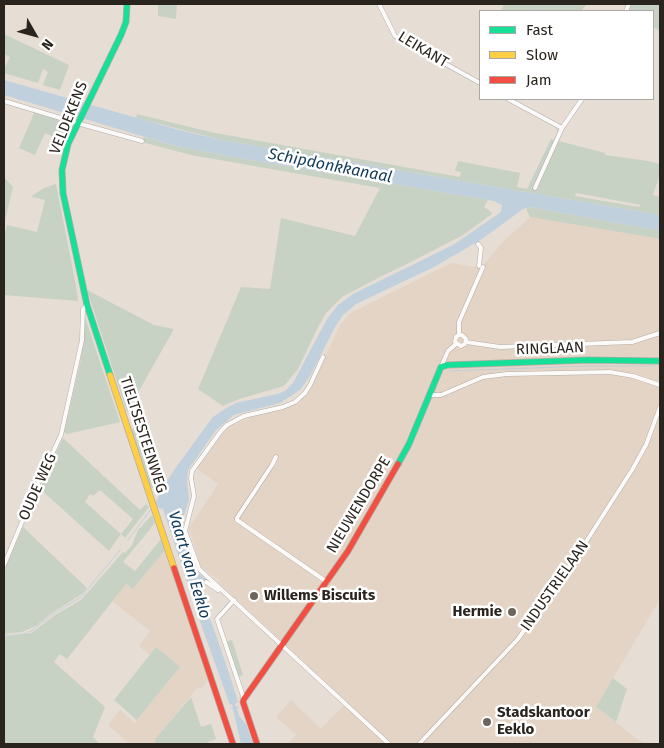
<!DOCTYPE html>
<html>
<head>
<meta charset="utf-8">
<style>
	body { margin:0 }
	#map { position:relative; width:664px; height:748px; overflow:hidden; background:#e6ddd5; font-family:"Fira Sans",sans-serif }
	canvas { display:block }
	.frame { position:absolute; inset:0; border:5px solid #2a241e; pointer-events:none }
	.legend { position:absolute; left:479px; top:10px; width:175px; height:90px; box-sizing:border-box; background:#fff; border:1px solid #aaa7a5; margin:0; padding:6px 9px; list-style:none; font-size:15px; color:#2a241e }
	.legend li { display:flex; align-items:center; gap:10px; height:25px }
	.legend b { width:25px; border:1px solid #aaa7a5 }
	.north { position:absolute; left:10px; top:10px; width:50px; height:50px; -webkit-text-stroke:4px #fff; paint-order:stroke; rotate:128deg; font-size:14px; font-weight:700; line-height:20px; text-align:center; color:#2a241e }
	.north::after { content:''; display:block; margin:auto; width:18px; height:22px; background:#2a241e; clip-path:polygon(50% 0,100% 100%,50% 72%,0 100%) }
</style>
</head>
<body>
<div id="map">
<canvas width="664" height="748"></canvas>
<div class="frame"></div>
<ul class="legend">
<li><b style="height:6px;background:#16e098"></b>Fast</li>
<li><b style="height:6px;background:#ffcf43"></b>Slow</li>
<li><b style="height:6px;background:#f24e42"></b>Jam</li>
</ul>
<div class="north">N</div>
</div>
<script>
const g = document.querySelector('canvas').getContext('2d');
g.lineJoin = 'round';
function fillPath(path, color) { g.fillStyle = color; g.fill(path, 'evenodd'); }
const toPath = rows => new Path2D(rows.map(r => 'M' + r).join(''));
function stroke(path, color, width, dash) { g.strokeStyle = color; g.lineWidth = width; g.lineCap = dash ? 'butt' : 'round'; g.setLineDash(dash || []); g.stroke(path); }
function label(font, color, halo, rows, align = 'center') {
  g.font = font + ' "Fira Sans",sans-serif'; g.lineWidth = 5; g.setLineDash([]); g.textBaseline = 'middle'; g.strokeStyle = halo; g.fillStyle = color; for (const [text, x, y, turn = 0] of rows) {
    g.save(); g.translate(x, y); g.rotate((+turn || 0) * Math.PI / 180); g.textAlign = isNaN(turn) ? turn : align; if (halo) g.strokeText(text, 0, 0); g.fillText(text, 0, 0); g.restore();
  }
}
fillPath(toPath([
	[530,217,660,239,660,599,596,707,644,744,287,744,296,735,276,717,291,700,321,729,347,702,218,582,219,580,201,567,189,528,218,484,196,468,227,428,252,416,283,409,306,395,313,383,340,325,352,312,451,263,481,268,503,242],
	[165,550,208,681,201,689,198,687,166,726,155,739,155,744,129,744,108,725,120,710,135,723,179,668,156,648,150,655,139,646,150,631,112,601,126,584,133,589]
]), '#e4d4c6');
fillPath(toPath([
	[158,4,177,4,176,19,158,16],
	[504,4,587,4,581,11,501,11],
	[632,4,660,4,660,31,653,27,653,11,628,11],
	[4,34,69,65,60,90,43,85,48,72,43,69,38,83,4,73,4,69,10,57,4,54],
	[35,111,71,123,63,142,45,133,35,155,19,148],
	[137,114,210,132,460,177,461,172,455,171,458,161,520,173,517,187,527,189,551,139,605,153,605,155,648,161,660,164,660,174,653,195,660,197,660,215,222,140,136,118],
	[576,193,641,205,639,207,575,196],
	[144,137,172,145,233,157,488,200,484,207,490,211,492,214,463,235,405,265,380,277,342,297,326,313,319,325,298,369,284,386,239,399,223,406,198,389,241,287,270,289,281,218,355,236,380,188,191,155,142,142],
	[4,177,13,187,4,225],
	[56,184,76,286,78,301,4,295,4,236,7,225,37,232,45,200,32,197,32,196,44,188],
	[531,207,660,231,660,239,530,217,527,211,527,208],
	[87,290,154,325,174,329,127,412],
	[85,317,120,422,67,434,64,432,81,359],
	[134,428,153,488,150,489,131,429],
	[63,438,140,510,146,504,149,507,125,538,121,534,109,551,39,488],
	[100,490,133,519,121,534,85,502,90,494,93,496],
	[152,515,155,523,123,562,135,571,161,539,165,550,133,589,126,584,67,659,60,654,54,662,105,707,93,737,100,744,4,744,4,637,31,633,55,615,81,600,123,552,125,553,132,545,138,530],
	[23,527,87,588,82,594,52,613,36,626,22,632,4,634,4,571],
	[232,640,243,675,236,677,225,642],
	[156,647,180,667,137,720,114,700],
	[613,678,627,689,616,722,596,707],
	[191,697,201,727,211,724,216,739,204,744,155,744,155,739]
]), '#c8d2c4');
fillPath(toPath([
	[4,80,179,130,222,140,660,215,660,231,531,207,523,209,482,239,434,267,356,304,343,315,335,327,310,376,300,390,280,403,234,415,216,430,188,470,187,481,189,500,181,524,194,570,207,580,205,583,196,578,230,676,238,702,235,704,236,707,239,706,237,709,239,716,246,724,253,744,241,744,233,709,230,709,233,707,232,704,230,705,203,630,163,509,158,508,156,502,163,487,179,463,213,417,225,409,236,403,277,394,285,391,293,383,327,319,338,305,353,294,453,245,501,212,502,205,494,201,233,157,172,145,4,95]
]), '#c0d0dd');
stroke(toPath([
	[529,11,533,4],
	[382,13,396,40,480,85],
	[537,178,558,132,556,127],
	[450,371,586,366,655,366],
	[128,540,152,508],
	[4,636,23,634,31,631,53,614,81,597,120,550]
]), '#c0d0dd', 1);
const street = toPath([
	[379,4,395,36,480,83],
	[626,11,629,4],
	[508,99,562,128],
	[4,101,77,123,142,141],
	[535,188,562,128,582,99],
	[478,244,481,248,479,266],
	[459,335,462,335,466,339,465,344,461,346,455,342,456,337,459,335,459,322,483,267],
	[466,342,500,347,632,342,660,333],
	[323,357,310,385,305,393,295,402,283,407,244,416,227,425,221,431,192,471,191,478,194,496,185,531,199,569,389,744],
	[441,367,448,351,456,344],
	[430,395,441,395,483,377,507,374,610,372,633,376,660,385],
	[276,457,272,465,237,518,237,520,327,582],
	[4,565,37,486,61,435,82,340,83,309,87,305],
	[206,582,218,590,220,588],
	[234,600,217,619,244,699],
	[419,744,518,639,582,548,632,470,646,445,660,407]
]);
const fast = toPath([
	[110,375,87,305,63,193,62,170,68,144,121,35,126,22,127,4],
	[398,464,409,444,441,367,448,365,588,360,660,361]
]);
const slow = toPath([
	[110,375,174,568]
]);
const jam = toPath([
	[174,568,233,744],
	[257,744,243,702,244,699,348,551,398,464]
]);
stroke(street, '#b3aca6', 5);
stroke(fast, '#b3aca6', 7);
stroke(slow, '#b3aca6', 7);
stroke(jam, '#b3aca6', 7);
stroke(street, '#fbfaf9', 4);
stroke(fast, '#16e098', 5.5);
stroke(slow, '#ffcf43', 5.5);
stroke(jam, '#f24e42', 5.5);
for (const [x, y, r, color] of [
	[254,596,5,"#6c655e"],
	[512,612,5,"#6c655e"],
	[487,722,5,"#6c655e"]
]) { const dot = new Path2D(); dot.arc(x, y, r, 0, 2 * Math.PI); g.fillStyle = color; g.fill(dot); stroke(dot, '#fff', 2); }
label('15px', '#2a241e', '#fff', [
	["LEIKANT",423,50,31],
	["VELDEKENS",69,118,-68],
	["RINGLAAN",550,349,-2],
	["TIELTSESTEENWEG",143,435,72],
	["OUDE WEG",38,487,-66],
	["NIEUWENDORPE",359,505,-59],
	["INDUSTRIELAAN",555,586,-55]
]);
label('bold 15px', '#2a241e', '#fff', [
	["Willems Biscuits",264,596],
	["Hermie",502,612,"right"],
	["Stadskantoor",497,713],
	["Eeklo",497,730]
], 'left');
label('italic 16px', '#0e3959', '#fff', [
	["Schipdonkkanaal",330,166,11],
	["Vaart van Eeklo",189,565,73]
]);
</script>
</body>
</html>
